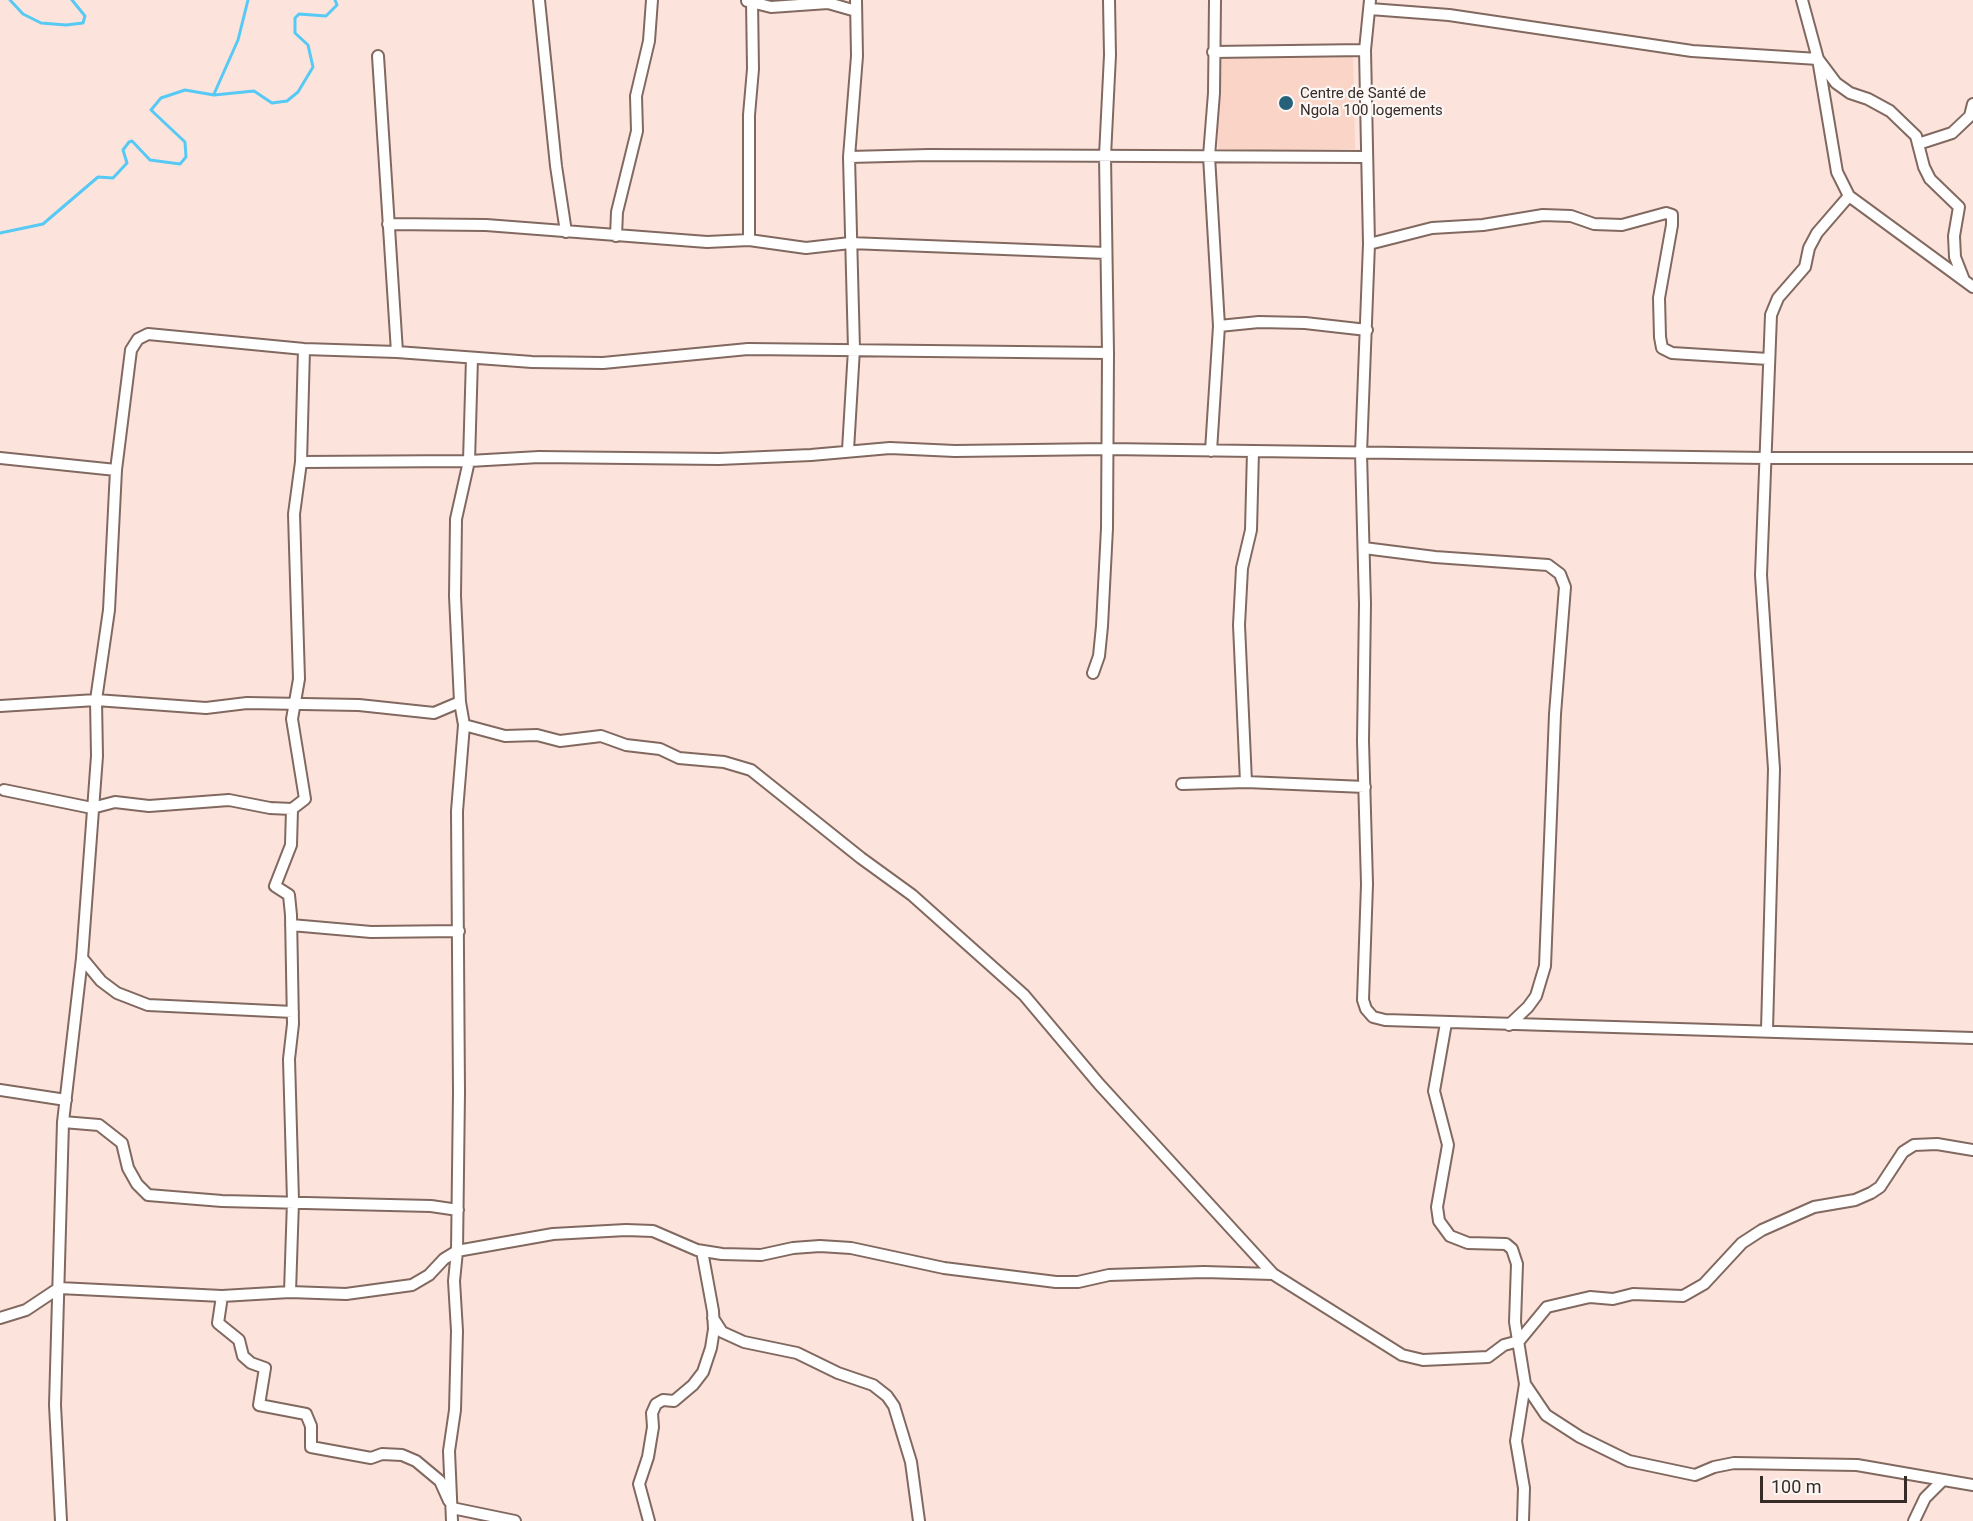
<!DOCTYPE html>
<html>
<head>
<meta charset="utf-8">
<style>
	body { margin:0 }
	#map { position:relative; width:1973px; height:1521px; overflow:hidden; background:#fce4dc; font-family:Roboto,sans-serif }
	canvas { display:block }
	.scale { position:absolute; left:1760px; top:1476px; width:147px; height:27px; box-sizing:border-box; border:3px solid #362b27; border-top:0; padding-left:8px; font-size:18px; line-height:21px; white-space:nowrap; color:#362b27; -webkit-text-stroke:4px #fcf6f4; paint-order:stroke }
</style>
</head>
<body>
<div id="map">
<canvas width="1973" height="1521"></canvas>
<div class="scale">100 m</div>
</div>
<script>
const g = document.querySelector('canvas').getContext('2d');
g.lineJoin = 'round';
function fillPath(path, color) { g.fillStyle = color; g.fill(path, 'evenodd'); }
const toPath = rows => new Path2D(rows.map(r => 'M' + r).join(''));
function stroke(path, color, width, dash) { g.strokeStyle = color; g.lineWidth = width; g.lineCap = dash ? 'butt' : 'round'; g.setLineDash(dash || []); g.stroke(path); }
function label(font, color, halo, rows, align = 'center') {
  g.font = font + ' Roboto,sans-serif'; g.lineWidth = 4.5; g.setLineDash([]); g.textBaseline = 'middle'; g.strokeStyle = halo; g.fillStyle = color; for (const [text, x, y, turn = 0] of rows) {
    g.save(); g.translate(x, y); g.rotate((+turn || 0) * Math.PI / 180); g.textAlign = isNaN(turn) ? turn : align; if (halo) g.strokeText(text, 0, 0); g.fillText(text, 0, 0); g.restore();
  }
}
fillPath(toPath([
	[1353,55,1355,149,1218,151,1217,56]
]), '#f9d4c7');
stroke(toPath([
	[10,0,23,14,41,23,66,25,83,23,85,16,72,0],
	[214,94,238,40,248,0],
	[0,233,43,224,98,177,113,178,127,163,123,150,129,142,132,141,150,160,180,164,186,157,185,142,151,110,161,98,185,90,214,95,254,91,272,103,287,101,298,92,313,67,308,45,295,33,295,18,299,14,326,16,337,5,335,0]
]), '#56c9f5', 3);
const street = toPath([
	[539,0,556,166,566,232],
	[1370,0,1365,50,1369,244,1361,453,1365,604,1363,741,1367,884,1363,1000,1366,1009,1373,1017,1385,1020,1973,1038],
	[1802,0,1818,59,1837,172,1849,196,1973,287],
	[747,1,771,7,828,3,856,11],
	[1370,9,1449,15,1692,51,1818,59,1836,83,1850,93,1868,99,1890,111,1916,136,1924,167,1930,179,1959,207,1954,236,1955,257,1964,280],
	[1213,52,1365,50],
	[378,56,397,352],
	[1918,144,1952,133,1970,116,1973,104],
	[849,157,929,155,1367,157],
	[388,224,486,225,707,242,749,240,806,248,850,243,1106,253],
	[616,236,617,212,637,131,636,96,649,41,652,0],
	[749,240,749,115,753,69,752,0],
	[1369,244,1432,228,1483,225,1543,215,1571,216,1594,224,1622,225,1666,213,1672,215,1672,225,1659,298,1660,337,1662,348,1672,353,1768,359],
	[1219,326,1259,322,1305,323,1367,330],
	[848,450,854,349,849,157,857,56,856,0],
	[1211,451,1219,326,1209,156,1214,93,1215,0],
	[0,458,116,470],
	[301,462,469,461,539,457,719,459,811,455,890,448,955,451,1107,449,1766,458,1973,458],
	[1364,548,1435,557,1548,565,1560,574,1565,587,1555,714,1545,966,1536,996,1528,1007,1509,1025],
	[1093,673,1099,656,1102,626,1107,528,1108,353,1105,156,1110,55,1109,0],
	[0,706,96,700,206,708,247,703,359,705,434,713,460,702],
	[464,725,505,736,537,735,560,741,601,736,626,745,660,749,679,758,724,762,751,770,861,858,912,895,1024,995,1099,1084,1273,1274],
	[1246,782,1239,625,1242,568,1251,530,1253,451],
	[1182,784,1246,782,1365,787],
	[4,790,92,808,115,802,149,806,229,800,270,808,292,809,305,799,292,719,299,679,294,514,301,462,304,349],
	[291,925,371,932,459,931],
	[82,958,101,981,117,993,148,1005,293,1012],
	[1446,1023,1434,1091,1448,1145,1437,1207,1439,1221,1450,1236,1468,1243,1506,1244,1512,1249,1517,1264,1515,1322,1525,1384,1516,1441,1524,1488,1523,1521],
	[1767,1030,1774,769,1761,575,1771,315,1778,298,1805,267,1809,248,1817,233,1849,196],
	[0,1090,66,1100],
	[63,1122,99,1125,122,1143,128,1168,137,1184,148,1195,222,1201,431,1206,458,1210],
	[290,1292,293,1201,289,1059,293,1024,291,915,289,895,275,886,291,845,292,809],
	[222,1296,218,1323,239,1340,243,1356,251,1363,265,1368,259,1405,306,1414,311,1426,311,1447,371,1458,382,1454,402,1455,416,1461,440,1481,449,1501],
	[0,1318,26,1310,59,1288,222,1296,290,1292,346,1294,412,1285,429,1275,444,1259,457,1251,553,1234,626,1230,653,1231,697,1250,722,1254,761,1255,793,1248,820,1246,851,1248,944,1268,1056,1282,1078,1282,1109,1275,1204,1272,1273,1274,1402,1355,1423,1360,1488,1357,1504,1345,1519,1341,1547,1307,1590,1297,1613,1299,1633,1294,1683,1296,1704,1284,1742,1243,1762,1230,1814,1207,1855,1200,1871,1193,1880,1187,1903,1152,1914,1145,1937,1144,1973,1150],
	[713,1318,722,1332,744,1342,797,1353,838,1373,873,1385,887,1396,894,1406,911,1462,919,1521],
	[1525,1384,1546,1415,1580,1437,1629,1461,1695,1475,1714,1467,1734,1463,1857,1465,1973,1485],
	[452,1508,515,1521],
	[61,1521,55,1405,63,1122,82,958,97,756,96,700,109,610,116,470,131,350,138,339,148,334,304,349,397,352,532,362,603,363,748,349,1108,353],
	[452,1521,449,1451,455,1410,457,1331,454,1281,457,1251,459,1092,457,811,464,725,460,702,455,596,456,519,469,461,472,358],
	[649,1521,639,1484,648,1457,653,1427,652,1413,656,1404,663,1400,674,1401,693,1385,703,1372,711,1348,714,1329,713,1311,702,1251],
	[1914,1521,1925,1498,1943,1480]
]);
stroke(street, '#816960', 14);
stroke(street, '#fff', 10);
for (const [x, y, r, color] of [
	[1286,103,8,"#256279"]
]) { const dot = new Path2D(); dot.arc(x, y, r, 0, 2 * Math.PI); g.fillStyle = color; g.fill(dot); stroke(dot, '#fcf6f4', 2); }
label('15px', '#362b27', '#fcf6f4', [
	["Centre de Santé de",1300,94],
	["Ngola 100 logements",1300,111]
], 'left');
</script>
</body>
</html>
